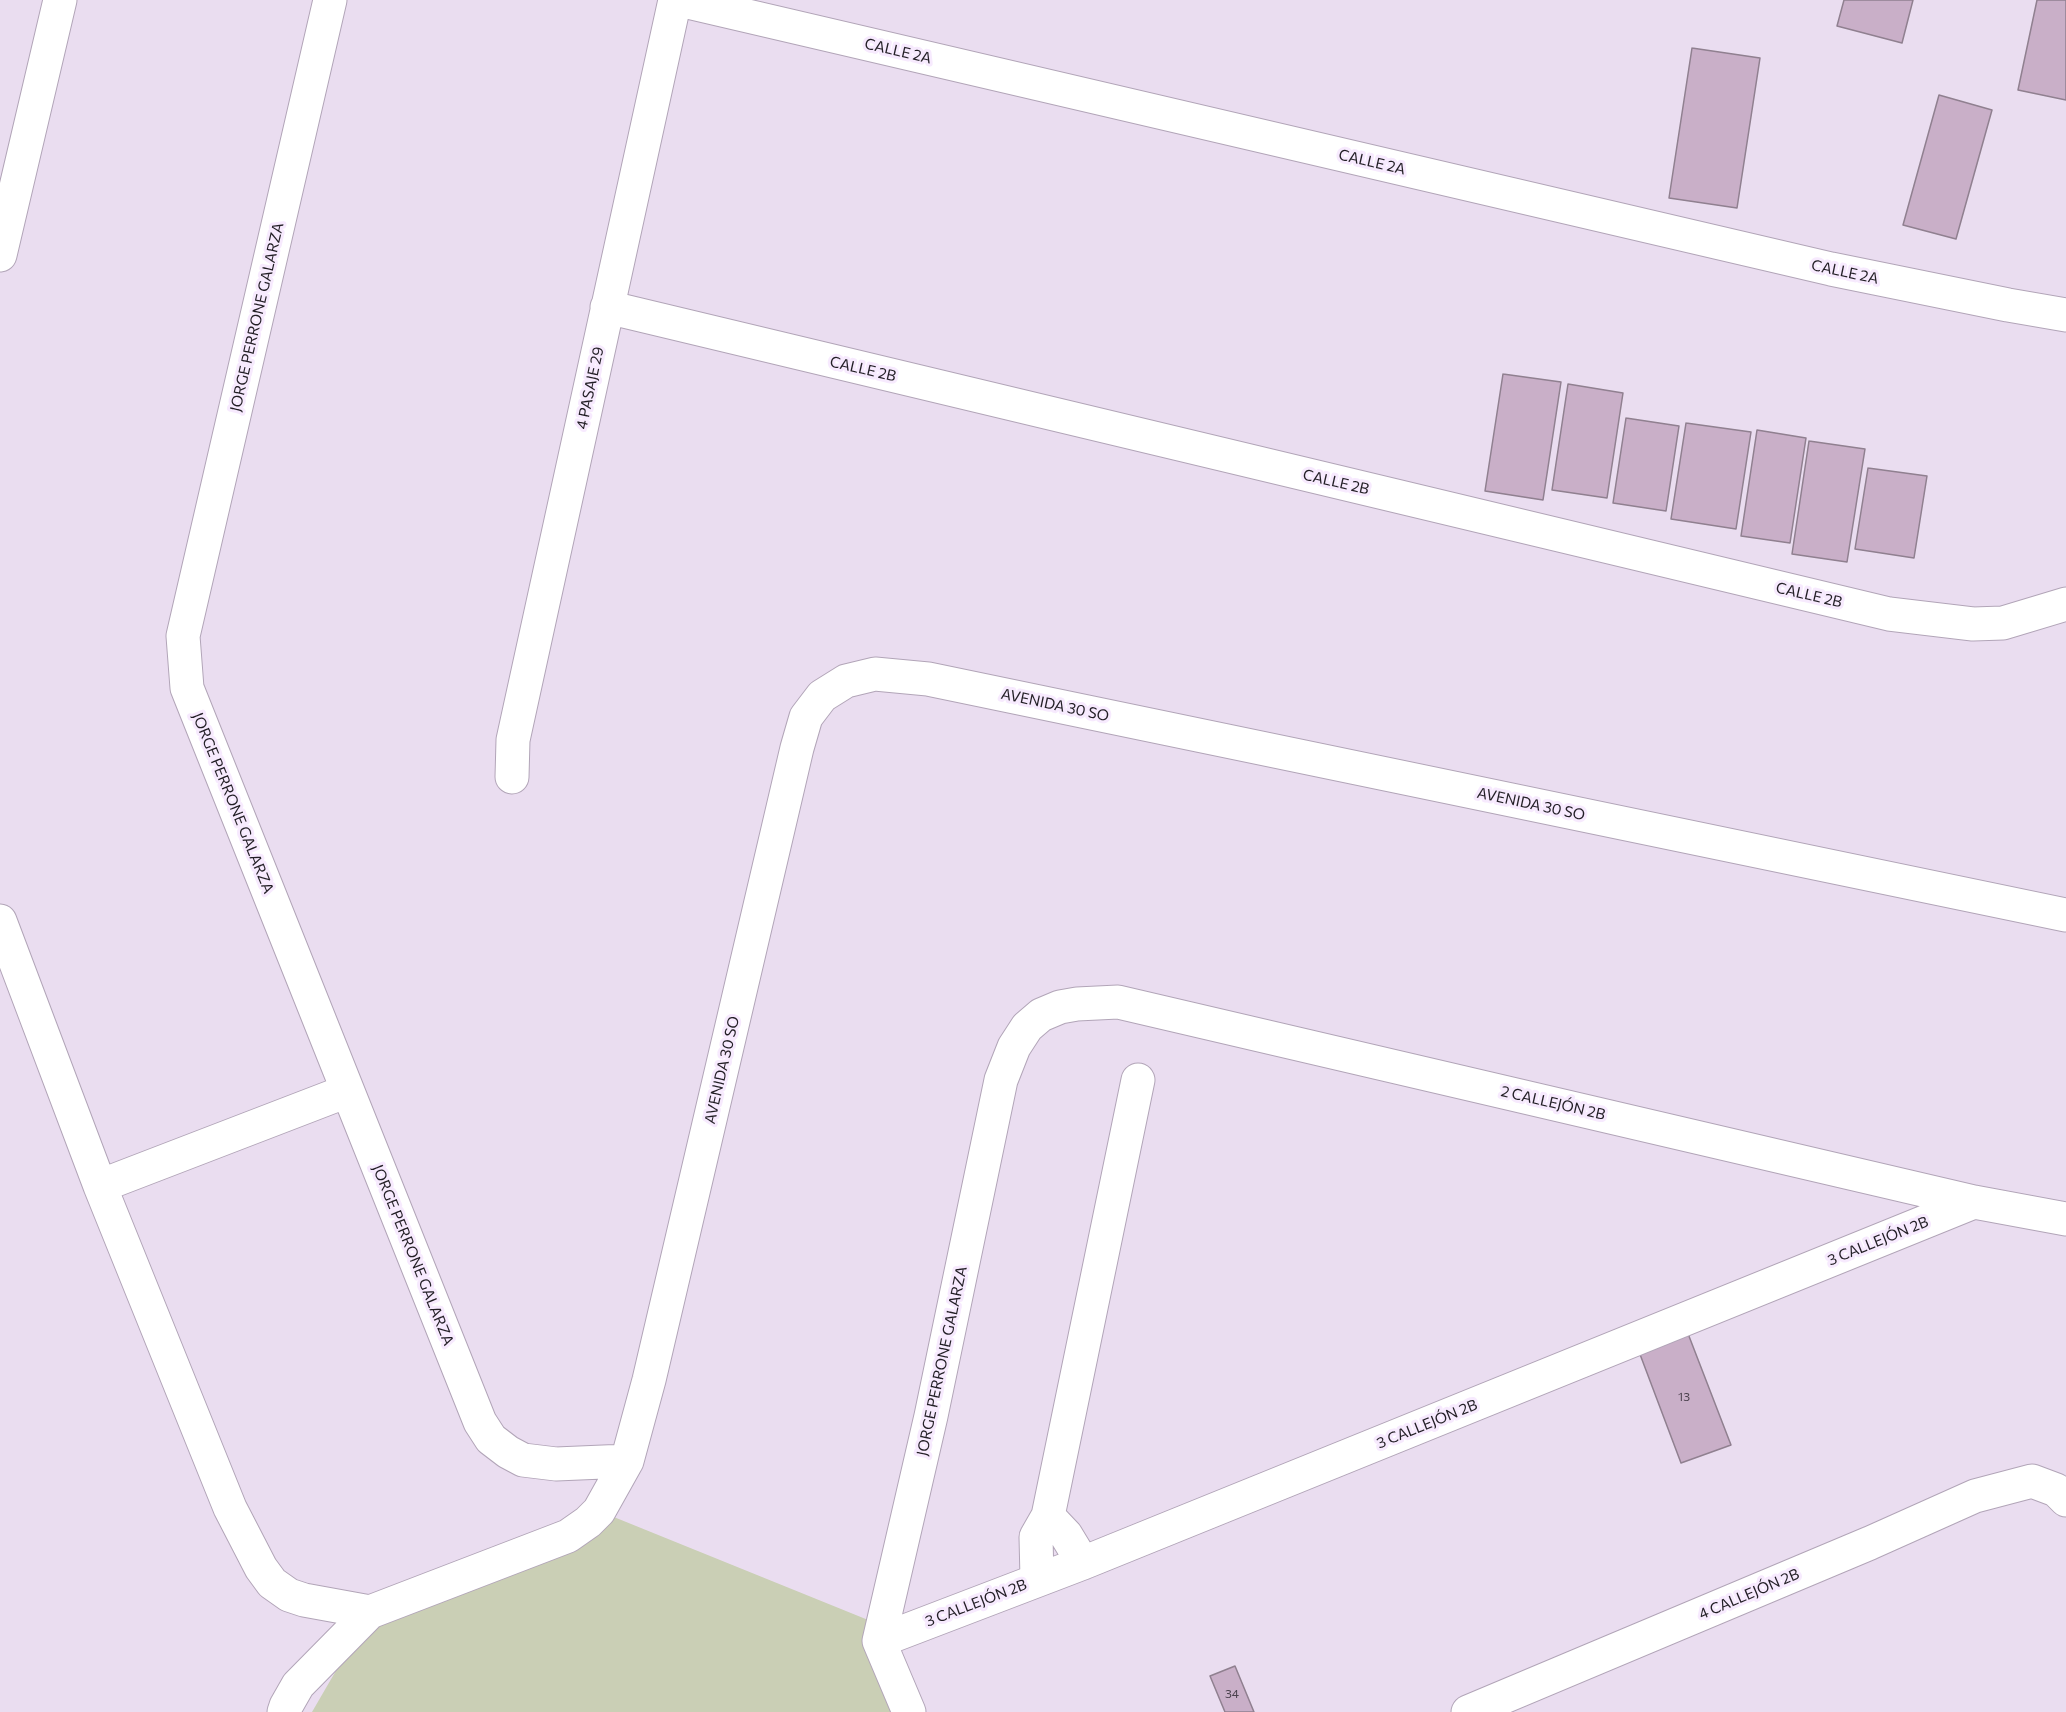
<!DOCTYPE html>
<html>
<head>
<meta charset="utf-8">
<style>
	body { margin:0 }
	canvas { display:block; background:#eaddf0 }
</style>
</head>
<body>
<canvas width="2066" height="1712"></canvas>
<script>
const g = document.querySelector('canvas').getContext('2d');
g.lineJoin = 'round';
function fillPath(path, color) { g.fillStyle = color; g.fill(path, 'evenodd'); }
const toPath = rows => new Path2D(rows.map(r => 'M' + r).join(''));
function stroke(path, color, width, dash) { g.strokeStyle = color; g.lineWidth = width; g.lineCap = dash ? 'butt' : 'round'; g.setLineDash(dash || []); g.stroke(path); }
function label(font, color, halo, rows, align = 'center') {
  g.font = font + ' Commissioner,sans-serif'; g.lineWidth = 6; g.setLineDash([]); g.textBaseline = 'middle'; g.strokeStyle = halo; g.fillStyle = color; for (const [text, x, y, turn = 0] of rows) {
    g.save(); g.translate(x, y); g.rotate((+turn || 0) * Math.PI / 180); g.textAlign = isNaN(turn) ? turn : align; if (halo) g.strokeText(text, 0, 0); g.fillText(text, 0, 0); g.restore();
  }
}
fillPath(toPath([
	[599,1511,883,1626,916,1712,312,1712,370,1612]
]), '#cacfb5');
const building = toPath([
	[1844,0,1913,0,1902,43,1837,26,1844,0],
	[2037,0,2066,0,2066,100,2018,90,2037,0],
	[1692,48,1760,58,1737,208,1669,198,1692,48],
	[1939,95,1992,110,1956,239,1903,225,1939,95],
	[1503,374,1561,382,1543,500,1485,491,1503,374],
	[1568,384,1623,393,1607,498,1552,490,1568,384],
	[1626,418,1679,426,1666,511,1613,503,1626,418],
	[1686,423,1751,432,1736,529,1671,519,1686,423],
	[1757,430,1806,438,1790,543,1741,536,1757,430],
	[1809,441,1865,449,1847,562,1792,554,1809,441],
	[1868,468,1927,476,1914,558,1855,549,1868,468],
	[1687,1331,1731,1445,1681,1463,1638,1349,1687,1331],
	[1235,1666,1254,1712,1225,1712,1210,1676,1235,1666]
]);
fillPath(building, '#c9afc8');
stroke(building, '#908090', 1.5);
const minor = toPath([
	[330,0,183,636,187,688,480,1422,491,1439,508,1452,523,1460,556,1464,627,1461],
	[679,0,1831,269,2008,305,2066,315],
	[0,255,60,0],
	[607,307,1889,614,1973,624,2003,623,2066,604],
	[512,777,513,740,675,0],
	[0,921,100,1186,230,1508,261,1568,272,1583,289,1595,304,1600,370,1612],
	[100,1186,347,1091],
	[1048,1516,1066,1535,1083,1563],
	[1037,1579,1036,1537,1048,1516,1138,1080],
	[879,1641,1083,1563,1974,1202],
	[284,1712,286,1706,298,1685,370,1612,568,1536,588,1522,599,1511,627,1461,649,1380,797,748,806,717,822,696,846,681,875,674,928,679,2066,915],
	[909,1712,879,1641,931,1416,1001,1080,1014,1047,1027,1027,1041,1015,1060,1007,1077,1004,1118,1002,1974,1202,2066,1219],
	[1468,1712,1870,1543,1975,1496,2032,1481,2056,1490,2066,1500]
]);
stroke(minor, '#b2a5b8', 35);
stroke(minor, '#fff', 33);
label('12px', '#4c424e', null, [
	["13",1684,1397],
	["34",1232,1694]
]);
label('15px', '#221e25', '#f7eafe', [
	["CALLE 2A",898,51,13],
	["CALLE 2A",1372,162,13],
	["CALLE 2A",1845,272,12],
	["JORGE PERRONE GALARZA",257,317,-77],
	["CALLE 2B",863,369,13],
	["4 PASAJE 29",590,388,-78],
	["CALLE 2B",1336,482,13],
	["CALLE 2B",1809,595,13],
	["AVENIDA 30 SO",1055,705,12],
	["JORGE PERRONE GALARZA",233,803,68],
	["AVENIDA 30 SO",1531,804,12],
	["AVENIDA 30 SO",722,1070,-77],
	["2 CALLEJÓN 2B",1553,1103,13],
	["3 CALLEJÓN 2B",1878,1241,-22],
	["JORGE PERRONE GALARZA",413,1255,68],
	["JORGE PERRONE GALARZA",942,1361,-78],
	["3 CALLEJÓN 2B",1427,1424,-22],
	["4 CALLEJÓN 2B",1749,1594,-23],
	["3 CALLEJÓN 2B",976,1603,-21]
]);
</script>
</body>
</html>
